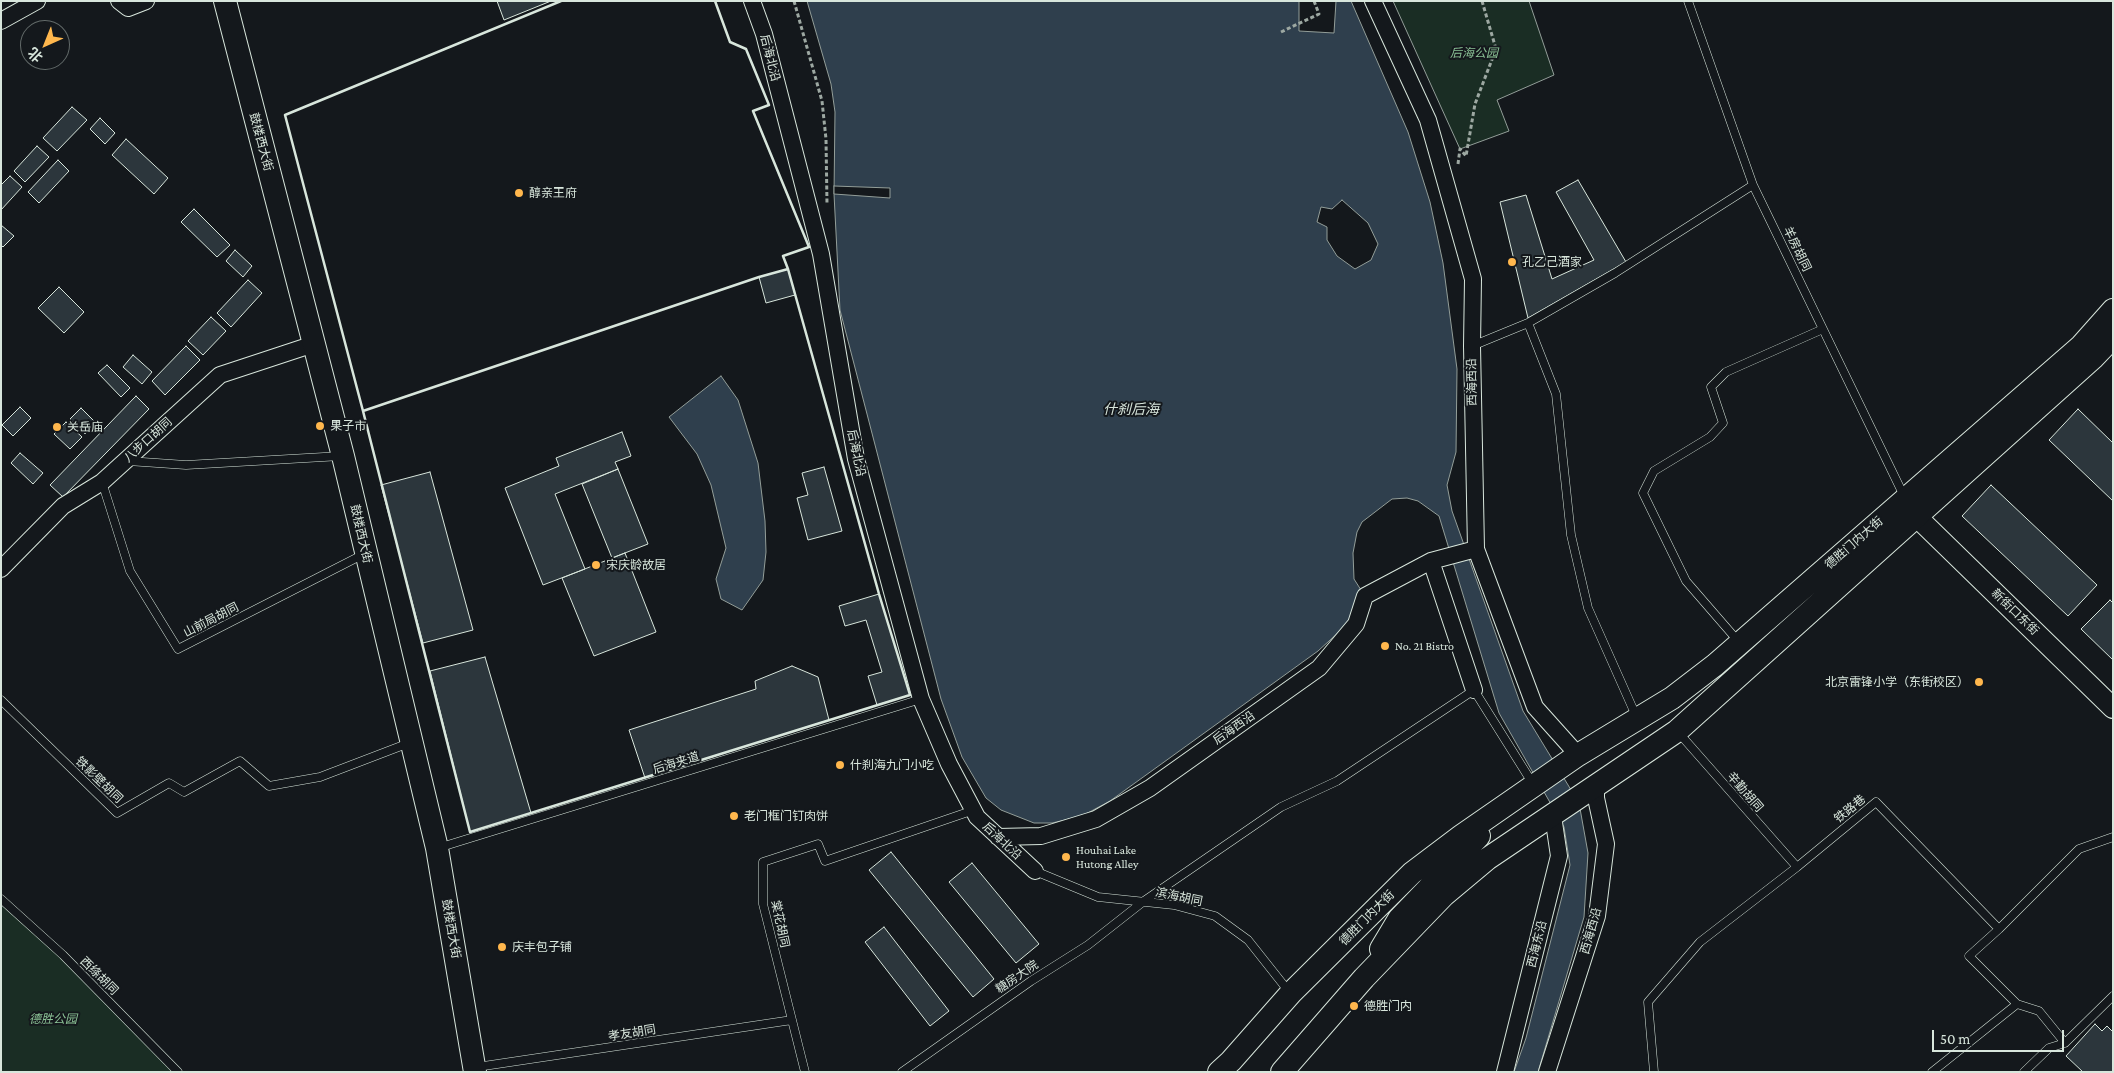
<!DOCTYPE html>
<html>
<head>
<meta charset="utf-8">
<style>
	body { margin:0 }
	#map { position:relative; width:2114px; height:1073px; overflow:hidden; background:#14181c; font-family:"Crimson Pro","Noto Sans SC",serif }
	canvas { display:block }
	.frame { position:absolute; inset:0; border:2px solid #d8e6dc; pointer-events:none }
	.north { position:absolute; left:20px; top:20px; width:50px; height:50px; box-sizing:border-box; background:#14181c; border:1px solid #626a69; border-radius:50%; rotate:224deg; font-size:14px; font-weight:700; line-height:20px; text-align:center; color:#d8e6dc }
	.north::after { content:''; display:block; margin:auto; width:18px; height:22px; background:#ffb74d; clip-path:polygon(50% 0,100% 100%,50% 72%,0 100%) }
	.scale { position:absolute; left:1932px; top:1030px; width:132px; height:22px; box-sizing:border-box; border:2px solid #d8e6dc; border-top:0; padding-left:6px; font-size:15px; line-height:18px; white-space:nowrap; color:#d8e6dc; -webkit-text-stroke:4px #14181c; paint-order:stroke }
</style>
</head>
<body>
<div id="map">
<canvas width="2114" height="1073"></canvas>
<div class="frame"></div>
<div class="north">北</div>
<div class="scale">50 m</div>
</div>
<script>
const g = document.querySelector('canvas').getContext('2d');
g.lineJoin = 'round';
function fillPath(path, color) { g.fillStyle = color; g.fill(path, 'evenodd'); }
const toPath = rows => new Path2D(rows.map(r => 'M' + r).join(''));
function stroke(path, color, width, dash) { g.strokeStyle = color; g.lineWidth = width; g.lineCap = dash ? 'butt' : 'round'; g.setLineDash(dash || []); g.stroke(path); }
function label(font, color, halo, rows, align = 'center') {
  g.font = font + ' "Crimson Pro","Noto Sans SC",serif'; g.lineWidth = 4; g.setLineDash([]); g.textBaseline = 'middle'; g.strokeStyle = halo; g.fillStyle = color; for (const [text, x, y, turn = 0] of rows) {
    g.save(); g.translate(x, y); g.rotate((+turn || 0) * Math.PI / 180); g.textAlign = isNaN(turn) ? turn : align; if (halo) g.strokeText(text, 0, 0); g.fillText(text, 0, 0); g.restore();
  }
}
const green = toPath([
	[1393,1,1529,1,1554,75,1497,100,1509,131,1460,149,1393,1],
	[1,899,178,1072,1,1072,1,899]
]);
fillPath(green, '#1a2d24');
stroke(green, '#939e99', 1);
const water = toPath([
	[807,1,1299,1,1299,31,1334,33,1336,1,1351,1,1408,132,1430,202,1443,263,1457,369,1456,452,1447,485,1452,511,1523,711,1579,803,1588,853,1584,917,1538,1072,1514,1072,1526,1038,1570,865,1564,827,1499,713,1439,516,1418,501,1407,498,1392,499,1362,522,1357,532,1353,553,1354,579,1361,590,1351,621,1318,651,1110,801,1082,816,1052,823,1034,823,1001,810,986,798,962,757,941,699,840,310,834,194,835,112,831,84,807,1],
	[1342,200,1368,223,1378,244,1371,260,1355,269,1337,256,1327,240,1327,227,1317,222,1321,207,1332,209,1342,200],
	[721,376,738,400,758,463,765,521,766,552,763,580,742,610,721,599,716,579,726,548,711,485,697,454,669,417,721,376]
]);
fillPath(water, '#2f3f4d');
stroke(water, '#939e99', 1);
const pier = toPath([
	[834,186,890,188,890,198,834,194,834,186]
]);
fillPath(pier, '#14181c');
stroke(pier, '#939e99', 1);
const building = toPath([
	[497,1,551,1,504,20,497,1],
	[72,107,87,120,57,151,43,138,72,107],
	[100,118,115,133,105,144,90,129,100,118],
	[126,139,168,178,154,194,112,155,126,139],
	[37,146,49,157,25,182,14,171,37,146],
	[58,160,69,171,39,203,28,192,58,160],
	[10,176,22,187,1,210,1,185,10,176],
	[1578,180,1626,262,1528,318,1500,202,1526,195,1552,279,1594,260,1556,192,1578,180],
	[194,209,230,245,217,257,181,222,194,209],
	[1,225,14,236,3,247,1,245,1,225],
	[235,250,252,266,243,277,226,261,235,250],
	[788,269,795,295,766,303,759,277,788,269],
	[248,280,262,293,231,327,217,313,248,280],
	[59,287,84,312,64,333,38,308,59,287],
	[211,317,226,331,203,355,188,341,211,317],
	[186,346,200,360,165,395,152,381,186,346],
	[133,355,152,372,142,384,123,367,133,355],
	[107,365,130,388,121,397,98,373,107,365],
	[136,396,149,409,63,497,50,485,136,396],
	[20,407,31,418,13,436,2,425,20,407],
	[81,408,96,423,85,434,70,419,81,408],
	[2078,409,2113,443,2113,501,2049,440,2078,409],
	[66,422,82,437,70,449,54,434,66,422],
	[622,432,631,456,615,462,618,469,555,494,585,569,543,585,505,488,559,466,556,458,622,432],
	[20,453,43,473,33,484,11,463,20,453],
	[824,467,842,531,808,540,797,498,808,495,802,473,824,467],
	[618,469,648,544,612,558,582,484,618,469],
	[430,472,473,630,423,643,381,485,430,472],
	[1991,485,2097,585,2068,616,1962,516,1991,485],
	[625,553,656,632,594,656,562,578,625,553],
	[879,594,910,695,877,705,868,676,882,672,866,620,845,626,839,606,879,594],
	[2110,600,2113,603,2113,660,2081,629,2110,600],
	[485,657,531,813,470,832,430,671,485,657],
	[792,666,818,677,829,720,645,778,629,730,756,689,755,681,792,666],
	[891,852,994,979,973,997,869,870,891,852],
	[972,863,1039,944,1016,963,949,882,972,863],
	[884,927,949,1011,930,1026,865,942,884,927],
	[2095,1024,2102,1031,2107,1026,2113,1032,2113,1072,2083,1072,2066,1056,2095,1024]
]);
fillPath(building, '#2c363c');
stroke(building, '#d8e6dc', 1);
const service = toPath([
	[1688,1,1753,185,1904,496],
	[1528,323,1556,394,1571,535,1588,608,1637,718],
	[1472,346,1528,323,1615,273,1753,185],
	[128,461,186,465,341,456],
	[102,482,130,571,178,649,364,554],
	[1738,641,1686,581,1643,493,1654,471,1710,437,1723,423,1711,387,1726,372,1823,329],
	[1,700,117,813,169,783,184,792,240,761,269,786,320,777,409,743],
	[1678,732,1797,867],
	[438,848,921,699],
	[1035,871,1098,897,1174,905,1215,916,1248,940,1290,993],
	[1,899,63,955,178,1072],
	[1999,929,1969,956,2017,1004],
	[477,1067,792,1020],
	[805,1072,763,904,763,862,818,844,825,861,974,810],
	[902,1072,1031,981,1088,945,1144,901,1281,807,1337,781,1474,690,1533,784],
	[1654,1072,1648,1002,1700,942,1797,867,1876,802,1999,929,2079,849,2113,837],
	[1932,1072,2017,1004,2039,1011,2065,1043],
	[2024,1072,2049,1048,2065,1043,2113,996]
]);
const minor = toPath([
	[119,1,128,8,146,1],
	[752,1,764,34,821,254,856,459,921,699,949,764,977,817,1035,871],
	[1373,1,1428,120,1473,279,1472,346,1476,549,1535,707,1578,755],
	[1,21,37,1],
	[1431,561,1474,690],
	[1,569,63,506,102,482,220,375,314,344],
	[998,837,1041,836,1096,819,1150,788,1319,668,1356,624,1365,596,1431,561,1476,549],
	[1505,1072,1559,856,1553,816],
	[1547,1072,1597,916,1606,844,1596,798,1596,785]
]);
const tertiary = toPath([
	[1908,503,1917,517,2113,708]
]);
const secondary = toPath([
	[225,1,343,456,437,848,475,1072],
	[1381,949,1399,919,1479,836],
	[1219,1072,1231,1061,1291,993,1412,873,1461,836,1578,755,1672,698,1715,665,2081,346,2113,310],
	[1282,1072,1364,978,1444,895,1487,859,1677,731,2094,357,2113,337]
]);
stroke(service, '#d8e6dc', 9);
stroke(minor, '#d8e6dc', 18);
stroke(tertiary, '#d8e6dc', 22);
stroke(secondary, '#d8e6dc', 24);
stroke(toPath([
	[794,1,822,101,826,139,827,204],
	[1281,32,1319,14,1314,1],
	[1458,164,1460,149,1466,156,1475,104,1496,49,1482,1]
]), '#9da8a2', 3, [4, 2.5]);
stroke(service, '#14181c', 8);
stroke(minor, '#14181c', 16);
stroke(tertiary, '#14181c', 20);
stroke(secondary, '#14181c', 22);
stroke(toPath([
	[715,1,730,42,746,49,769,105,753,111,809,247,783,256,788,269],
	[788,269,879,594,910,695,470,832,363,411,759,277,788,269],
	[366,410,363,411,285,115,561,1]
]), '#d8e6dc', 2.5);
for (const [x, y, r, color] of [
	[519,193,5,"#ffb74d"],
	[1512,262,5,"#ffb74d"],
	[320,426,5,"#ffb74d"],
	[57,427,5,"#ffb74d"],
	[596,565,5,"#ffb74d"],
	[1385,646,5,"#ffb74d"],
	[1979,682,5,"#ffb74d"],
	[840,765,5,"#ffb74d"],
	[734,816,5,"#ffb74d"],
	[1066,857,5,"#ffb74d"],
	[502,947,5,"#ffb74d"],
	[1354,1006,5,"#ffb74d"]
]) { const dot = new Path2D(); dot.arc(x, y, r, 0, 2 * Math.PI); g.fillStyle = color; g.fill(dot); stroke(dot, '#14181c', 2); }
label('italic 12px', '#8ac095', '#14181c', [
	["后海公园",1474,53],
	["德胜公园",53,1019]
]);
label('12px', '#d8e6dc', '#14181c', [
	["后海北沿",770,58,76],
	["鼓楼西大街",261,142,75],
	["羊房胡同",1797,249,64],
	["西海西沿",1472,382,-91],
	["八步口胡同",148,440,-42],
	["后海北沿",856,453,78],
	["鼓楼西大街",361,534,77],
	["德胜门内大街",1854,543,-41],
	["新街口东街",2015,612,44],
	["山前局胡同",211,620,-27],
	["后海西沿",1234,728,-35],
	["后海夹道",676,763,-17],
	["铁影壁胡同",99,780,44],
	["辛勤胡同",1745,792,49],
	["铁路巷",1850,809,-39],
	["后海北沿",1002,841,43],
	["滨海胡同",1179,897,12],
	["德胜门内大街",1367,918,-45],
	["棠花胡同",780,924,78],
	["鼓楼西大街",451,929,80],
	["西海西沿",1591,931,-74],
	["西海东沿",1537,944,-76],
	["西绦胡同",99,976,45],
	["糖房大院",1017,977,-34],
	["孝友胡同",632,1033,-9]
]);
label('12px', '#d8e6dc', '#14181c', [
	["醇亲王府",529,193],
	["孔乙己酒家",1522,262],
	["果子市",330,426],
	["关岳庙",67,427],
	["宋庆龄故居",606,565],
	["No. 21 Bistro",1395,646],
	["北京雷锋小学（东街校区）",1969,682,"right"],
	["什刹海九门小吃",850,765],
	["老门框门钉肉饼",744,816],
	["Houhai Lake",1076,850],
	["Hutong Alley",1076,864],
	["庆丰包子铺",512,947],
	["德胜门内",1364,1006]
], 'left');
label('italic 14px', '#d8e6dc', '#14181c', [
	["什刹后海",1131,410]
]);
</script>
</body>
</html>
